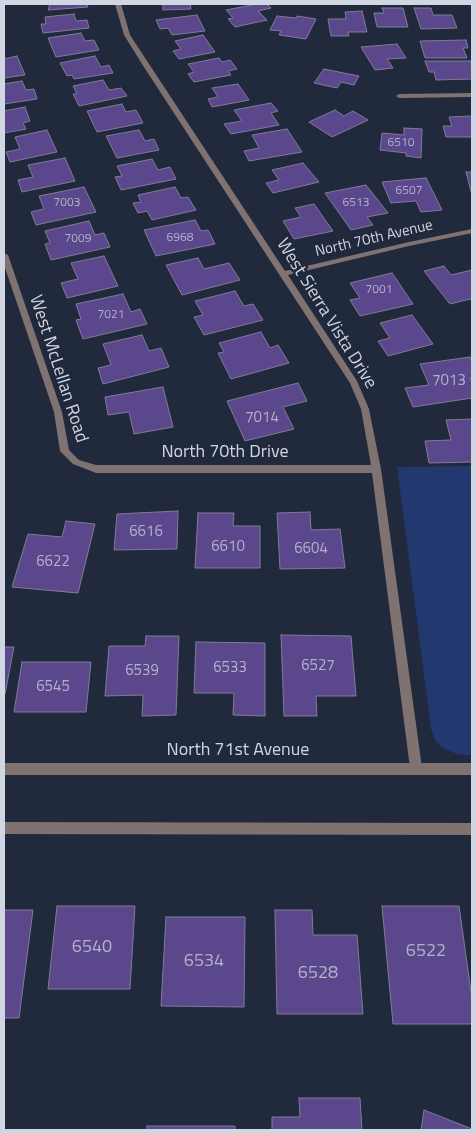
<!DOCTYPE html>
<html>
<head>
<meta charset="utf-8">
<style>
	body { margin:0 }
	#map { position:relative; width:476px; height:1134px; overflow:hidden; background:#21293c; font-family:"Titillium Web",sans-serif }
	canvas { display:block }
	.frame { position:absolute; inset:0; border:5px solid #d0d6e2; pointer-events:none }
</style>
</head>
<body>
<div id="map">
<canvas width="476" height="1134"></canvas>
<div class="frame"></div>
</div>
<script>
const g = document.querySelector('canvas').getContext('2d');
g.lineJoin = 'round';
function fillPath(path, color) { g.fillStyle = color; g.fill(path, 'evenodd'); }
const toPath = rows => new Path2D(rows.map(r => 'M' + r).join(''));
function stroke(path, color, width, dash) { g.strokeStyle = color; g.lineWidth = width; g.lineCap = dash ? 'butt' : 'round'; g.setLineDash(dash || []); g.stroke(path); }
function label(font, color, halo, rows, align = 'center') {
  g.font = font + ' "Titillium Web",sans-serif'; g.lineWidth = 5; g.setLineDash([]); g.textBaseline = 'middle'; g.strokeStyle = halo; g.fillStyle = color; for (const [text, x, y, turn = 0] of rows) {
    g.save(); g.translate(x, y); g.rotate((+turn || 0) * Math.PI / 180); g.textAlign = isNaN(turn) ? turn : align; if (halo) g.strokeText(text, 0, 0); g.fillText(text, 0, 0); g.restore();
  }
}
fillPath(toPath([
	[472,466,472,755,465,755,457,754,443,748,435,740,431,729,397,467]
]), '#22386e');
const building = toPath([
	[50,4,87,4,88,7,48,10,50,4],
	[163,4,197,4,190,4,191,9,163,10,163,4],
	[257,4,267,4,271,8,258,11,267,20,235,27,228,19,233,18,226,10,257,4],
	[382,8,403,8,408,27,377,27,374,13,384,13,382,8],
	[414,8,431,8,433,15,452,15,457,28,421,29,414,8],
	[362,11,367,32,348,32,349,36,331,36,328,19,346,19,345,12,362,11],
	[74,14,76,21,87,20,89,28,43,33,41,24,46,24,45,17,74,14],
	[197,15,205,31,172,35,168,28,160,29,156,20,197,15],
	[277,16,296,18,297,16,316,19,306,39,279,35,281,31,270,30,277,16],
	[81,33,85,41,94,40,99,50,56,57,48,38,81,33],
	[203,35,215,52,179,59,173,51,181,49,175,41,203,35],
	[466,40,468,48,463,48,467,58,425,58,420,41,466,40],
	[397,44,406,58,387,59,393,68,375,70,361,47,397,44],
	[17,56,25,75,4,78,4,59,17,56],
	[95,56,101,67,109,65,113,73,74,79,72,75,67,76,60,63,95,56],
	[219,58,222,62,230,60,237,69,228,71,231,75,194,82,188,74,194,72,188,64,219,58],
	[425,61,471,61,472,79,436,80,434,72,429,72,425,61],
	[324,69,359,76,354,85,341,82,337,88,314,83,324,69],
	[103,80,109,90,121,88,127,96,79,106,73,94,77,94,73,86,103,80],
	[22,81,26,90,34,89,37,99,4,104,4,84,22,81],
	[238,84,249,100,212,107,208,99,218,97,212,88,238,84],
	[271,103,278,111,271,113,279,125,231,134,224,124,242,121,234,110,271,103],
	[122,104,126,112,136,110,143,123,97,132,87,111,122,104],
	[25,107,30,121,23,123,26,129,4,133,4,111,25,107],
	[335,110,344,116,353,111,368,120,332,137,309,122,335,110],
	[472,116,472,137,446,137,443,126,452,126,449,117,472,116],
	[404,128,422,129,421,158,406,156,406,153,380,150,382,133,404,135,404,128],
	[287,129,302,152,249,161,244,151,259,148,252,135,287,129],
	[47,130,57,152,10,162,6,152,20,149,15,137,47,130],
	[139,130,145,141,154,139,159,150,117,158,106,136,139,130],
	[65,158,75,181,22,192,18,180,33,177,28,165,65,158],
	[152,159,158,170,170,167,176,179,121,190,115,177,122,176,117,166,152,159],
	[303,163,319,182,273,193,266,183,279,180,272,170,303,163],
	[466,172,472,172,472,195,466,172],
	[426,178,442,210,421,212,416,201,391,203,382,182,426,178],
	[366,185,388,213,367,217,373,225,351,230,325,193,366,185],
	[84,187,96,212,36,225,31,212,44,209,39,196,84,187],
	[175,187,181,198,188,197,196,210,152,220,147,211,138,213,133,203,141,202,138,195,175,187],
	[314,204,333,231,294,239,283,221,301,217,295,208,314,204],
	[195,220,201,231,208,230,215,244,156,256,144,230,195,220],
	[89,221,95,235,104,233,110,247,51,260,45,244,50,243,45,231,89,221],
	[104,256,118,286,67,298,61,283,78,279,71,263,104,256],
	[198,258,204,269,229,263,240,280,182,295,166,265,198,258],
	[444,266,451,275,472,270,472,301,470,299,450,304,424,271,444,266],
	[392,273,413,304,360,316,350,300,360,298,350,283,392,273],
	[235,291,244,306,253,304,263,320,204,335,194,317,203,315,195,301,235,291],
	[123,294,131,312,140,309,147,324,83,339,76,320,81,319,76,304,123,294],
	[412,315,433,344,388,356,378,341,390,338,380,323,412,315],
	[261,332,270,348,278,345,289,363,231,379,218,353,224,352,219,343,261,332],
	[142,335,149,351,161,348,169,367,103,384,98,368,111,365,103,344,142,335],
	[470,357,472,362,472,378,470,378,472,383,472,398,413,407,405,388,429,385,420,364,470,357],
	[298,383,307,401,283,407,294,429,245,441,227,401,298,383],
	[163,387,173,427,134,434,129,412,108,415,105,397,163,387],
	[472,419,472,462,429,463,425,441,451,440,446,420,472,419],
	[178,511,177,549,114,550,117,514,178,511],
	[310,512,311,530,340,529,345,568,280,569,277,513,310,512],
	[198,513,234,513,233,526,260,526,260,568,195,568,198,513],
	[66,521,95,524,78,593,12,587,28,534,62,537,66,521],
	[281,635,351,636,356,696,316,696,317,716,284,716,281,635],
	[146,636,179,636,176,715,142,716,143,695,105,696,109,646,145,646,146,636],
	[196,642,265,643,265,716,233,715,234,693,194,693,196,642],
	[4,647,14,647,5,694,4,694,4,647],
	[22,662,91,662,86,712,14,712,22,662],
	[57,906,135,906,130,989,48,989,57,906],
	[382,906,459,906,472,999,472,1024,393,1024,382,906],
	[4,910,33,910,19,1018,4,1018,4,910],
	[275,910,312,910,313,935,357,935,363,1014,277,1014,275,910],
	[166,917,245,917,244,1007,161,1006,166,917],
	[299,1098,360,1098,362,1130,272,1130,272,1117,300,1117,299,1098],
	[424,1110,472,1129,472,1130,421,1130,424,1110],
	[147,1126,235,1126,235,1130,147,1130,147,1126]
]);
fillPath(building, '#5b488c');
stroke(building, '#807c94', 1);
fillPath(toPath([
	[115,4,121,4,130,35,285,271,409,242,472,229,472,233,409,246,288,275,357,381,369,409,381,469,422,768,420,772,416,774,412,772,410,768,372,473,96,473,73,464,60,451,54,412,4,265,4,253,8,255,62,412,69,450,79,460,96,465,371,465,361,409,350,383,142,64,124,35,115,4],
	[472,93,472,97,399,98,396,96,399,94,472,93]
]), '#7f7271');
fillPath(toPath([
	[4,763,472,763,472,775,4,775,4,763],
	[4,822,472,823,472,835,4,834,4,822]
]), '#7f7271');
label('12px', '#b3b2cc', null, [
	["6510",401,143],
	["6507",409,191],
	["7003",67,203],
	["6513",356,203],
	["6968",180,238],
	["7009",78,239],
	["7001",379,290],
	["7021",111,315]
]);
label('15px', '#d0d6e2', '#21293c', [
	["North 70th Avenue",374,239,-13]
]);
label('15px', '#b3b2cc', null, [
	["7013",449,381],
	["7014",262,418],
	["6616",146,532],
	["6610",228,547],
	["6604",311,549],
	["6622",53,562],
	["6527",318,666],
	["6533",230,668],
	["6539",142,671],
	["6545",53,687]
]);
label('18px', '#d0d6e2', '#21293c', [
	["West Sierra Vista Drive",326,314,58],
	["West McLellan Road",58,369,72],
	["North 70th Drive",225,453],
	["North 71st Avenue",238,751]
]);
label('18px', '#b3b2cc', null, [
	["6540",92,948],
	["6522",426,952],
	["6534",204,962],
	["6528",318,974]
]);
</script>
</body>
</html>
